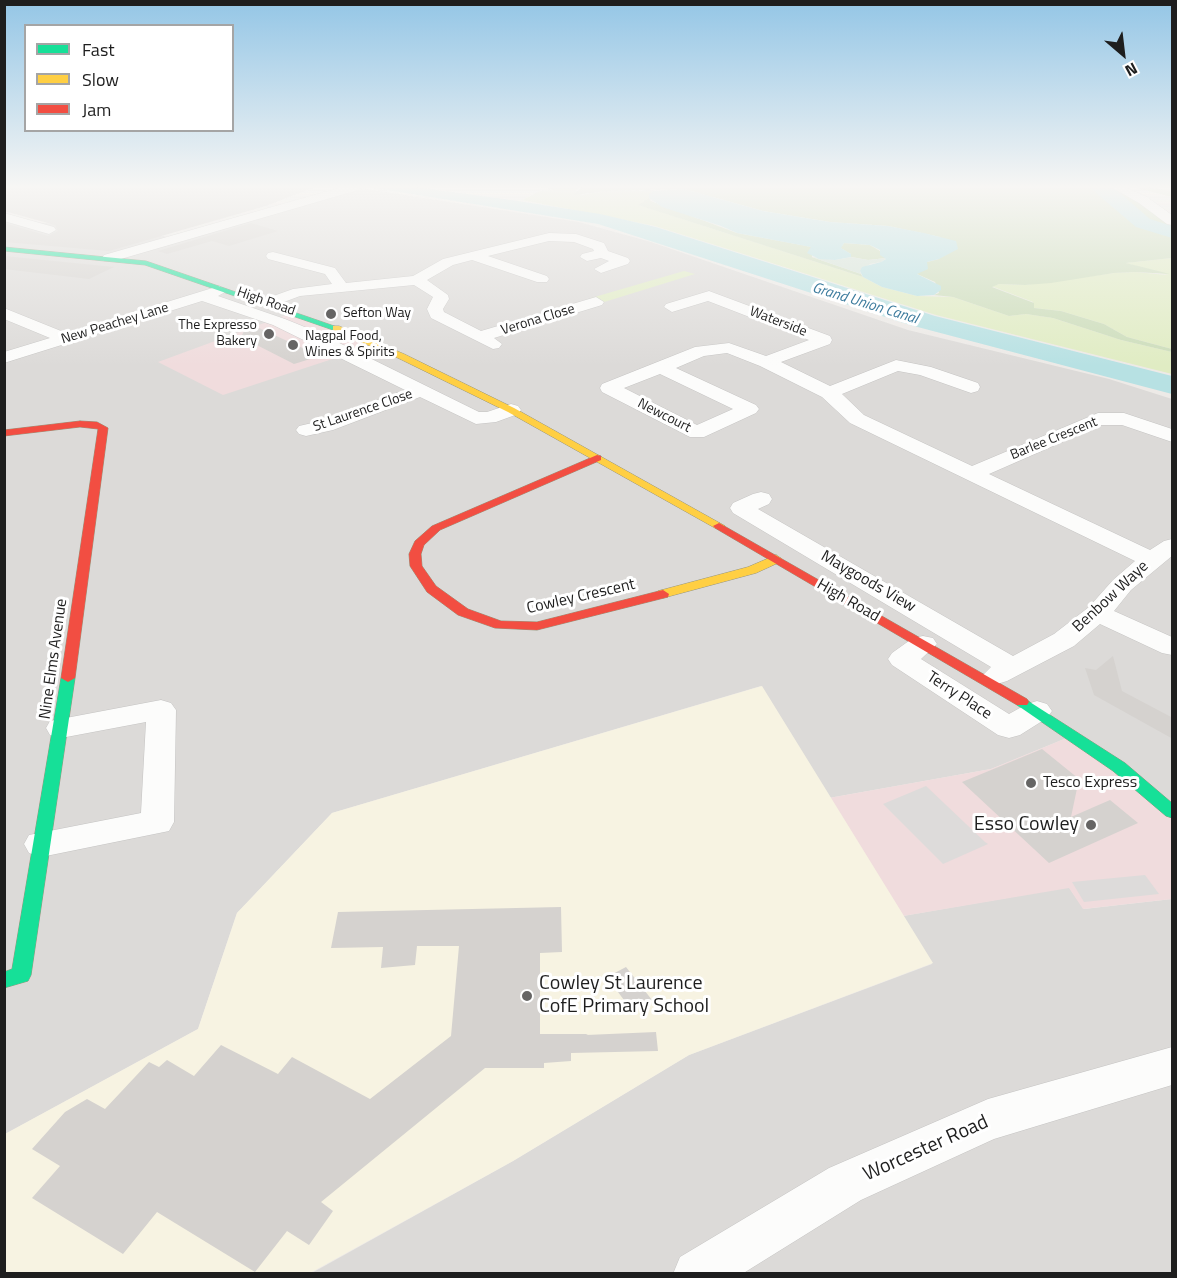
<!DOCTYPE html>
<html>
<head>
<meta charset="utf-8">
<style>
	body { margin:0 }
	#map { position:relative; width:1177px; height:1278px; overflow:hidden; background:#edeae7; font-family:"Titillium Web",sans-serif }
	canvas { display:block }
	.frame { position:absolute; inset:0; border:6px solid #1e1e1e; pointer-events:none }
	.legend { position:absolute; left:24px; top:24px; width:210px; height:108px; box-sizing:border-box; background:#fff; border:2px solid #a5a5a5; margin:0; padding:8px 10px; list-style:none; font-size:18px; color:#1e1e1e }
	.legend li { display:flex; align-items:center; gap:12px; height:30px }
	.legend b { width:30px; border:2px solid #a5a5a5 }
	.north { position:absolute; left:1093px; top:24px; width:60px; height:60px; -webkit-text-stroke:4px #fff; paint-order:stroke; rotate:152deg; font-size:16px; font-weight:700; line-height:24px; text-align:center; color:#1e1e1e }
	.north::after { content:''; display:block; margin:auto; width:21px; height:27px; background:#1e1e1e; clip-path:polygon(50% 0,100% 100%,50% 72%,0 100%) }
</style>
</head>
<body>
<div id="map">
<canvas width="1177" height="1278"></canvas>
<div class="frame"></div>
<ul class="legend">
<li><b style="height:8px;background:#16e098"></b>Fast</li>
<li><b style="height:8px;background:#ffcf43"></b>Slow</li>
<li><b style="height:8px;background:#f24e42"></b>Jam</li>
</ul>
<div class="north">N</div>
</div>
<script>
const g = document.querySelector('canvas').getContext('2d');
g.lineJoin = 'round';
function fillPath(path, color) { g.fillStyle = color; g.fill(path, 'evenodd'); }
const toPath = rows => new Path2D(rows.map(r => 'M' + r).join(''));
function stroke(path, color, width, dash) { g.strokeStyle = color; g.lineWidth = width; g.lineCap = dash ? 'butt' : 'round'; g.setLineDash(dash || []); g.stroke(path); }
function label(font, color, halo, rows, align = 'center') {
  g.font = font + ' "Titillium Web",sans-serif'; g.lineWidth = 6; g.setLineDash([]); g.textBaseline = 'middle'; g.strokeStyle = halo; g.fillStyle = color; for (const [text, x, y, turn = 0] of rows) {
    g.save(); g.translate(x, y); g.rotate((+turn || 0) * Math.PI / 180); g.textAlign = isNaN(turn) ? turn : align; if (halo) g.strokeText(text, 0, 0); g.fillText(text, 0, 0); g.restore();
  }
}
fillPath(toPath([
	[354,187,579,222,651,242,908,330,1109,379,1172,399,1172,814,1074,735,991,769,829,798,761,686,332,813,237,913,198,1029,5,1134,4,215,31,222,137,229,175,239],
	[1069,887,1084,909,1172,899,1172,1273,310,1274,513,1161,689,1055,932,964,903,916]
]), '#dcdad8');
fillPath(toPath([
	[294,312,378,344,223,395,158,362],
	[1074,735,1132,777,1172,813,1172,899,1083,909,1069,888,903,916,829,798,991,769]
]), '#f0dcdd');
fillPath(toPath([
	[762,686,933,963,689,1055,513,1161,310,1273,5,1274,5,1134,198,1029,237,913,332,813]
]), '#f7f3e2');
fillPath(toPath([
	[538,187,582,187,576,190,581,195,607,191,653,191,649,198,639,205,863,277,882,287,917,296,953,297,1009,316,1026,314,1053,318,1121,340,1172,352,1172,374,936,315,655,226,522,200,540,191,554,190],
	[1172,258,1172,349,1127,337,1104,324,1061,311,1034,308,1033,302,991,286,999,284,1025,285,1114,273,1135,272,1168,275,1125,263],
	[684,271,695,274,601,303,591,298]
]), '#e0ecc3');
fillPath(toPath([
	[582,187,1092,187,1103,190,1139,224,1172,234,1172,258,1126,263,1170,274,1135,272,1114,273,1051,283,1025,285,999,284,992,287,1034,303,1034,308,1061,311,1104,324,1127,337,1172,349,1172,352,1121,340,1053,318,1026,314,1009,316,953,297,934,295,939,293,935,282,917,274,927,262,939,259,940,237,888,226,830,222,763,211,684,189,607,191,573,195],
	[1104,187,1147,187,1172,191,1172,197,1137,188,1121,188,1172,222,1172,231,1151,224],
	[649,198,651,201,737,233,812,247,812,257,861,274,863,277,638,205],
	[844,243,870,245,880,251,887,258,868,260,851,257,851,254,840,248]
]), '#ccddba');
fillPath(toPath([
	[812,257,835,260,851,257,868,260,887,258,881,262,870,264,860,271,861,274]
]), '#d4e4d8');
fillPath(toPath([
	[926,786,985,842,988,844,943,864,883,804],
	[1145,875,1159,894,1084,902,1072,882]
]), '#dddbda');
fillPath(toPath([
	[368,187,415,187,512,200,600,214,656,227,935,316,1172,376,1172,394,910,325,598,224],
	[684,189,763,211,830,222,888,226,924,233,956,241,958,249,939,259,927,262,928,269,917,274,941,286,941,290,934,295,917,296,882,287,863,277,860,271,862,267,881,262,886,259,880,255,880,250,870,245,844,243,841,248,851,254,851,257,835,260,819,259,807,253,811,247,737,233,721,226,662,207,649,198,649,194,653,191]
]), '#b7e1e3');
fillPath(toPath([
	[1089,187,1113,187,1150,219,1172,226,1172,238,1136,227,1089,187]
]), '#b7e1e3');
fillPath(toPath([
	[4,187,313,187,313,188,266,206,109,251,4,242,4,223,48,236,58,231,55,225,4,211],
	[251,223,278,231,229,246,212,241,167,254,158,251],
	[4,256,114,267,89,279,4,269],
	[248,323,320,356,294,364,241,337],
	[1113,656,1122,691,1173,718,1173,739,1094,695,1085,668,1096,670],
	[1042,749,1079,779,1071,817,1110,800,1138,823,1049,863,962,782],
	[561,907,562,952,540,953,540,1034,588,1034,586,1035,656,1032,658,1051,571,1053,571,1061,544,1063,544,1068,485,1068,321,1202,333,1211,309,1245,287,1231,255,1272,157,1212,123,1254,32,1198,60,1166,32,1149,65,1112,87,1099,105,1109,149,1062,159,1067,167,1060,194,1076,221,1045,278,1074,292,1057,370,1099,451,1036,459,946,417,946,415,965,381,968,383,947,331,948,338,912],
	[626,967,652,1000,632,1011,607,977]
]), '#d5d2cf');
const street = toPath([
	[342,187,360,187,358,190,114,261,104,261,102,258,104,255,342,187],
	[1111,187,1125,187,1147,197,1172,215,1172,225,1167,224,1139,203,1111,187],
	[4,213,54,227,56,230,49,234,4,221,4,213],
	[549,233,576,234,604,243,608,251,628,258,630,261,628,264,601,273,594,269,609,261,601,258,587,261,580,257,582,254,594,251,593,249,574,242,549,241,488,256,547,276,549,279,547,282,537,282,472,260,453,265,427,280,448,295,449,299,443,309,444,312,481,331,596,297,604,302,602,305,494,338,502,344,499,348,493,349,431,318,427,309,433,297,414,285,300,296,268,308,260,303,262,300,293,289,332,284,325,274,268,259,266,256,268,253,273,252,335,268,346,283,413,276,443,259,549,233],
	[219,286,227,291,218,296,285,319,317,332,479,412,487,412,511,404,518,406,521,410,518,414,496,422,476,424,420,397,333,430,306,436,299,434,296,430,299,426,321,421,405,390,273,325,202,301,4,363,4,352,50,338,4,319,4,308,66,333,219,286],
	[709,291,830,336,832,340,830,344,781,362,830,386,896,360,931,367,978,383,980,387,978,391,971,393,920,375,898,371,842,394,864,415,972,466,1098,413,1124,413,1172,429,1172,442,1122,425,1101,425,989,474,1150,550,1164,541,1172,539,1172,556,1131,590,1114,611,1172,637,1172,655,1162,653,1100,624,1074,646,1007,681,997,684,987,681,983,675,991,667,733,513,730,508,733,503,753,494,761,492,769,494,772,499,769,504,758,509,1013,656,1054,634,1089,607,1113,580,1135,561,850,423,822,397,760,366,727,353,704,356,676,368,756,405,759,409,756,413,704,437,690,437,602,392,600,388,602,384,695,347,729,343,766,356,809,340,708,301,672,312,664,307,666,304,709,291],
	[660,374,733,409,697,425,624,388,660,374],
	[923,636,933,638,937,644,921,659,1009,714,1027,704,1037,701,1047,704,1052,711,1047,718,1020,735,1009,738,998,735,892,665,888,659,892,653,913,638,923,636],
	[161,700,171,703,176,710,174,822,169,831,41,857,29,853,24,844,29,835,141,813,146,722,61,738,50,735,46,728,50,721,161,700],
	[1172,1047,1172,1085,994,1139,861,1200,742,1274,673,1274,680,1257,829,1168,988,1099,1172,1047]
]);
const fast = toPath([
	[4,247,146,261,340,328,333,330,145,265,4,251,4,247],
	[68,674,75,678,31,975,28,981,4,988,4,972,12,969,61,678,68,674],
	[1022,697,1125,763,1172,803,1172,818,1166,816,1113,771,1017,705,1015,702,1022,697]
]);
const slow = toPath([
	[333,326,339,326,404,354,514,408,725,526,719,529,715,528,508,412,398,358,333,330,333,326],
	[776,555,782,559,780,562,756,573,663,598,657,594,658,591,748,567,776,555]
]);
const jam = toPath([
	[80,421,97,422,108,428,75,678,68,682,61,678,98,429,80,427,4,436,4,430,80,421],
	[597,455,601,456,601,460,440,530,424,545,421,554,422,566,436,586,468,609,501,621,537,622,663,590,669,594,668,597,537,630,495,628,458,615,427,592,410,566,409,554,415,541,432,526,597,455],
	[719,523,1027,699,1029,702,1027,705,1017,705,715,528,713,526,719,523]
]);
stroke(street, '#c5c4c3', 1);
stroke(fast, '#98967e', 1);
stroke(slow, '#98967e', 1);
stroke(jam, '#98967e', 1);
fillPath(street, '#fcfcfb');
fillPath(fast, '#16e098');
fillPath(slow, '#ffcf43');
fillPath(jam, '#f24e42');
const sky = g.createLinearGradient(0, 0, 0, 366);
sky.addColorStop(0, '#94c6e6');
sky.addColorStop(0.51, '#f7f6f4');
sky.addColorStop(1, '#f7f6f400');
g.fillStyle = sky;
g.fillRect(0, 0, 1177, 366);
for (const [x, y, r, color] of [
	[331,314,6,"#666564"],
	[269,334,6,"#666564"],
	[293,345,6,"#666564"],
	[1031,783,6,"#666564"],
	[1091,825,6,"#666564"],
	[527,996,6,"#666564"]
]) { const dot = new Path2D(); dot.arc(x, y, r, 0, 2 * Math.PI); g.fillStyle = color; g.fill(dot); stroke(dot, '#fff', 2); }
label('14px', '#1e1e1e', '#fff', [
	["High Road",266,302,19],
	["Verona Close",538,320,-17],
	["Waterside",778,322,21],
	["New Peachey Lane",115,324,-17],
	["St Laurence Close",363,411,-19],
	["Newcourt",664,416,27],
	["Barlee Crescent",1054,439,-22]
]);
label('14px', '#1e1e1e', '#fff', [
	["Sefton Way",343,314],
	["The Expresso",257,326,"right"],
	["Bakery",257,342,"right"],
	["Nagpal Food,",305,337],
	["Wines & Spirits",305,353]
], 'left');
label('italic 15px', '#3c7b9d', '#fff', [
	["Grand Union Canal",865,304,17]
]);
label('16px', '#1e1e1e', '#fff', [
	["Maygoods View",868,582,30],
	["Cowley Crescent",581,597,-13],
	["Benbow Waye",1111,597,-43],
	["High Road",848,601,30],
	["Nine Elms Avenue",54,659,-82],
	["Terry Place",959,696,33]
]);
label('16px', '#1e1e1e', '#fff', [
	["Tesco Express",1043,783]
], 'left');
label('20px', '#1e1e1e', '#fff', [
	["Esso Cowley",1079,825],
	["Cowley St Laurence",539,984,"left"],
	["CofE Primary School",539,1007,"left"]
], 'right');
label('20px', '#1e1e1e', '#fff', [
	["Worcester Road",926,1149,-24]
]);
</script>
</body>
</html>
